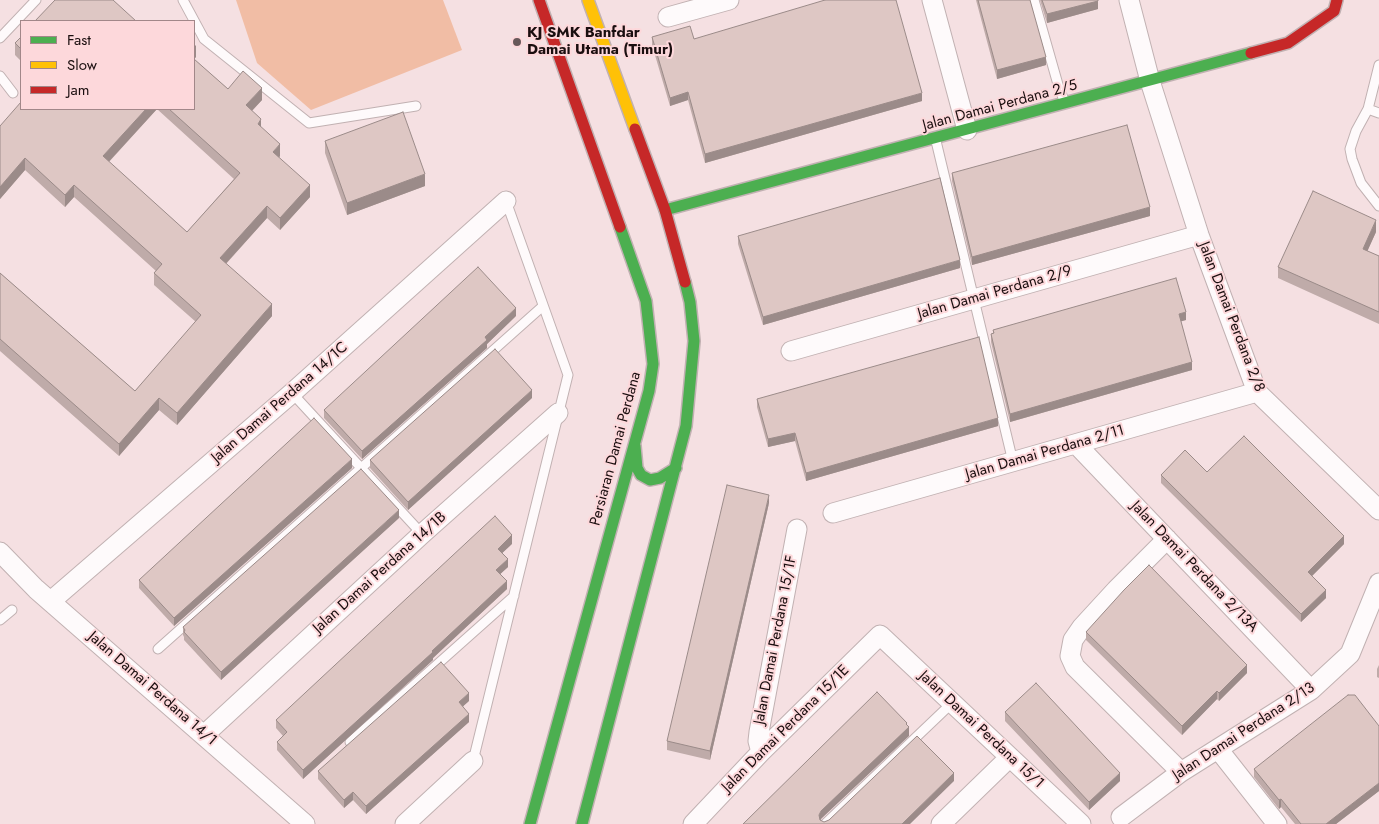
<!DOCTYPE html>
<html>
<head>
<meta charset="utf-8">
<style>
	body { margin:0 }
	#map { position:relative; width:1379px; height:824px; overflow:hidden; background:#f5e0e2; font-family:Jost,sans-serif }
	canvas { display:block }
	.legend { position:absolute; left:20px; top:20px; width:175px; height:90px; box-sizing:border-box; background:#fdd8db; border:1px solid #a28789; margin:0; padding:6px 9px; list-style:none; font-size:15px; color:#1a0e0f }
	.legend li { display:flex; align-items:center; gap:10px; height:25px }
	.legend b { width:25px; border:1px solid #a28789 }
</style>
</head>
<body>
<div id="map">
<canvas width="1379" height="824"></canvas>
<ul class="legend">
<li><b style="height:6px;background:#4caf50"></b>Fast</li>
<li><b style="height:6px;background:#ffc107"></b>Slow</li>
<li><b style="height:6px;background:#c62828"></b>Jam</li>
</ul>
</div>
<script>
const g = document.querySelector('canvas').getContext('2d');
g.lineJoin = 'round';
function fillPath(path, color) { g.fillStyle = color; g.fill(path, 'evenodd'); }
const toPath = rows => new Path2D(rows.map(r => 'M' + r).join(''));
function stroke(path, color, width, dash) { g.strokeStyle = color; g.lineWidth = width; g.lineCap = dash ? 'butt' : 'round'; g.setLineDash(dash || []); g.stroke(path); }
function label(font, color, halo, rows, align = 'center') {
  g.font = font + ' Jost,sans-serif'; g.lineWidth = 4; g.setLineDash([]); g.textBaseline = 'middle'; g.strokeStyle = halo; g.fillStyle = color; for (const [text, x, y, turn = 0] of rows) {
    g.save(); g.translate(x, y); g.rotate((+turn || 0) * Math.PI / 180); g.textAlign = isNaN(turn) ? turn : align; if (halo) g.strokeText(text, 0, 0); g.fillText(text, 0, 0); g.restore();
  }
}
fillPath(toPath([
	[236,0,443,0,462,50,311,110,257,63]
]), '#f1bda5');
const lane = toPath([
	[183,0,204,39,309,123,416,106],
	[1034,0,1059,88,1064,100],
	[0,38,36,0],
	[1379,65,1368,109,1379,113],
	[0,76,13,93],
	[1368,109,1356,131,1350,149,1352,159,1361,183,1379,206],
	[936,141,1013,462],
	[292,393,422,534],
	[0,620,12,610],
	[158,649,543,306],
	[350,742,514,596],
	[473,761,568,375,506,201],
	[825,824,952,703]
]);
const street = toPath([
	[932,0,967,130],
	[1129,0,1150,81,1199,235,1257,392,1379,510],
	[668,17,729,0],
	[791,351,1199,235],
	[1076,444,1311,690],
	[833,513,1257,392],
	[1167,539,1116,590,1082,627,1073,640,1070,656,1075,667,1181,772],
	[0,552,36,589,305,824],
	[51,601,292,393,506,201],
	[204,735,422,534,558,413],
	[1218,749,1277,824],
	[761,752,758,741,759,732,797,529],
	[1121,817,1181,772,1311,690,1350,654,1379,583],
	[405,824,473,761],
	[693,824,761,752,880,635,1081,824],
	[941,824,1010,757]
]);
const fast = toPath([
	[665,210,1251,53],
	[635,446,637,468,641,475,650,480,660,478,676,468],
	[530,824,649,391,653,364,646,301,620,227],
	[582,824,686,426,694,341,690,302,685,282]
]);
const slow = toPath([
	[588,0,635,129]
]);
const jam = toPath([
	[539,0,620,227],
	[1251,53,1288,43,1334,11,1337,0],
	[635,129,665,210,685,282]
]);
stroke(lane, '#c1b1b2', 11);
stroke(street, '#c1b1b2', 21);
stroke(fast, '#c1b1b2', 14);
stroke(slow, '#c1b1b2', 14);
stroke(jam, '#c1b1b2', 14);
stroke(lane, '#fefafb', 9);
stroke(street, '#fefafb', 19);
stroke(fast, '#4caf50', 11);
stroke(slow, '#ffc107', 11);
stroke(jam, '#c62828', 11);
fillPath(toPath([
	[976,0,1030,0,1046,65,997,79],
	[1040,0,1098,0,1098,9,1047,23],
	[21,37,21,61,15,55,15,43],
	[652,37,694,39,922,101,705,163,688,100,670,106,652,45],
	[194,43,196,57,194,59,228,89,262,100,252,111,261,127,280,156,279,158,310,197,280,230,267,218,226,264,272,316,177,425,159,410,119,456,0,351,0,273,135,391,196,322,154,285,154,273,156,271,74,197,65,207,25,170,0,199,0,126,21,109,194,109],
	[157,109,234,179,187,232,109,162],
	[325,141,425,186,347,215,325,153],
	[952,173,1150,216,972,265,952,181],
	[1376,232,1367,251,1379,256,1379,324,1278,278,1278,267],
	[738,236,960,268,763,325,738,244],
	[516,316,487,344,487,348,362,459,324,418,324,410],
	[1186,320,1181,321,1192,370,1010,422,991,342,991,334,993,333,993,330],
	[532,398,408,510,370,468,370,460],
	[757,399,998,426,806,481,795,441,768,447,757,407],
	[352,468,174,626,139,588,139,580],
	[1207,472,1344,544,1312,576,1326,598,1301,622,1161,483,1161,475],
	[769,503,710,760,667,750,667,741],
	[399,518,221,680,184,640,184,637,183,635,183,627],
	[512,544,502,553,508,567,500,574,507,589,433,658,433,660,303,779,277,750,277,742,283,736,276,728,276,720],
	[1086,632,1247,673,1219,701,1217,699,1182,735,1086,640],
	[1379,665,1379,678,1377,677,1377,669],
	[469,701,463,706,469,722,366,814,353,800,344,808,318,779,318,771],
	[1005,712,1120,781,1089,810,1005,721],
	[1254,769,1379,791,1336,824,1295,824,1281,807,1279,809,1254,777]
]), '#bfaba9');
fillPath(toPath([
	[1098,1,1098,9,1047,23,1047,14],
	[196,45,196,57,194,59,194,47],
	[1046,57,1046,65,997,79,997,70],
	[262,88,262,100,246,117,246,105],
	[688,92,688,100,670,106,670,98],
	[922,93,922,101,705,163,705,154],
	[146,109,157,109,103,168,103,156],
	[261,119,261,131,258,124],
	[280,144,280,156,273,164,273,152],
	[25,158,25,170,0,199,0,187],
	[425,174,425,186,347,215,347,203],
	[74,185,74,197,65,207,65,195],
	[310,185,310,197,280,230,280,218],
	[267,206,267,218,220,270,220,258],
	[1150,207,1150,216,972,265,972,257],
	[1376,220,1376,232,1363,261,1363,249],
	[960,260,960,268,763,325,763,317],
	[272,304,272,316,177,425,177,413],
	[516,308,516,316,487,344,487,348,362,459,362,451],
	[1186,312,1186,320,1179,322,1179,314],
	[1192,362,1192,370,1010,422,1010,414],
	[532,390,532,398,408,510,408,502],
	[159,398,159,410,119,456,119,444],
	[998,418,998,426,806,481,806,473],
	[795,433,795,441,768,447,768,439],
	[352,459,352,468,174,626,174,618],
	[769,495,769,503,710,760,710,751],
	[399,510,399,518,221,680,221,672],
	[512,535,512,544,498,557,498,549],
	[1344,536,1344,544,1308,580,1308,572],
	[508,559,508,567,496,578,496,570],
	[507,581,507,589,433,658,433,660,303,779,303,770],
	[1326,590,1326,598,1301,622,1301,614],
	[1247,665,1247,673,1219,701,1219,693],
	[1217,691,1217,699,1182,735,1182,726],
	[469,693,469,701,459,710,459,702],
	[469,714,469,722,366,814,366,806],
	[907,723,907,729,909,727,909,736,821,819,819,823,819,815,821,811],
	[954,773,954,781,910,824,902,824],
	[1120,773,1120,781,1089,810,1089,802],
	[1379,783,1379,791,1336,824,1326,824],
	[353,792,353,800,344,808,344,800],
	[1281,799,1281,807,1279,809,1279,800]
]), '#9b8b89');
const building = toPath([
	[55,0,113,0,136,21,35,21,55,0],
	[825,0,896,0,922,93,705,154,688,92,670,98,652,37,690,26,694,39,825,0],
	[978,0,1030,0,1046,57,997,70,978,0],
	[1042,0,1098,0,1098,1,1047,14,1042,0],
	[21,37,21,49,15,43,21,37],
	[194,59,228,89,243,71,262,88,246,105,261,119,258,124,280,144,273,152,310,185,280,218,267,206,220,258,272,304,177,413,159,398,119,444,0,339,0,273,135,391,201,315,154,273,162,264,74,185,65,195,25,158,0,187,0,126,21,102,21,109,146,109,103,156,187,232,240,173,169,109,194,109,194,59],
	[403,112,425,174,347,203,325,141,403,112],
	[1127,125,1150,207,972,257,952,173,1127,125],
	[940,178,960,260,763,317,738,236,940,178],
	[1313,191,1376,220,1363,249,1379,256,1379,312,1278,267,1313,191],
	[478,267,516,308,485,337,487,340,362,451,324,410,478,267],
	[1176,278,1186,312,1179,314,1192,362,1010,414,991,334,994,333,993,330,1176,278],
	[979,337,998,418,806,473,795,433,768,439,757,399,979,337],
	[495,349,532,390,408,502,370,460,495,349],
	[314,418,352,459,174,618,139,580,314,418],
	[1244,436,1344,536,1308,572,1326,590,1301,614,1161,475,1185,450,1207,472,1244,436],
	[361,469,399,510,221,672,184,632,185,630,183,627,361,469],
	[727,485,769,495,710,751,667,741,727,485],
	[495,516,512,535,498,549,508,559,496,570,507,581,432,651,433,652,303,770,277,742,287,732,276,720,495,516],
	[1149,565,1247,665,1219,693,1217,691,1182,726,1086,632,1124,590,1149,565],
	[441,662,469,693,459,702,469,714,366,806,353,792,344,800,318,771,441,662],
	[1036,683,1120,773,1089,802,1005,712,1036,683],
	[877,692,907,723,906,724,909,727,821,811,819,815,820,820,824,822,829,820,917,736,954,773,902,824,743,824,877,692],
	[1348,695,1355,695,1379,726,1379,783,1326,824,1301,824,1281,799,1279,800,1254,769,1348,695]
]);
fillPath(building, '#dec7c4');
stroke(building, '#9b8b89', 1);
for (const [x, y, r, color] of [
	[517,42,5,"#675859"]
]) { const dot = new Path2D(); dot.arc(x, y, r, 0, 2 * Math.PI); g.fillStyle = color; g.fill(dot); stroke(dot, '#fdd8db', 2); }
label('bold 15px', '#1a0e0f', '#fdd8db', [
	["KJ SMK Banfdar",527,33],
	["Damai Utama (Timur)",527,50]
], 'left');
label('15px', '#1a0e0f', '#fdd8db', [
	["Jalan Damai Perdana 2/5",1000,106,-15],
	["Jalan Damai Perdana 2/9",995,293,-16],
	["Jalan Damai Perdana 2/8",1231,317,69],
	["Jalan Damai Perdana 14/1C",280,403,-41],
	["Persiaran Damai Perdana",616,449,-75],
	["Jalan Damai Perdana 2/11",1045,453,-16],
	["Jalan Damai Perdana 2/13A",1194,567,46],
	["Jalan Damai Perdana 14/1B",380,573,-42],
	["Jalan Damai Perdana 15/1F",776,640,-79],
	["Jalan Damai Perdana 14/1",152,689,41],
	["Jalan Damai Perdana 15/1E",786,729,-45],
	["Jalan Damai Perdana 15/1",981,730,43],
	["Jalan Damai Perdana 2/13",1244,732,-33]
]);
</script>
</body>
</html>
